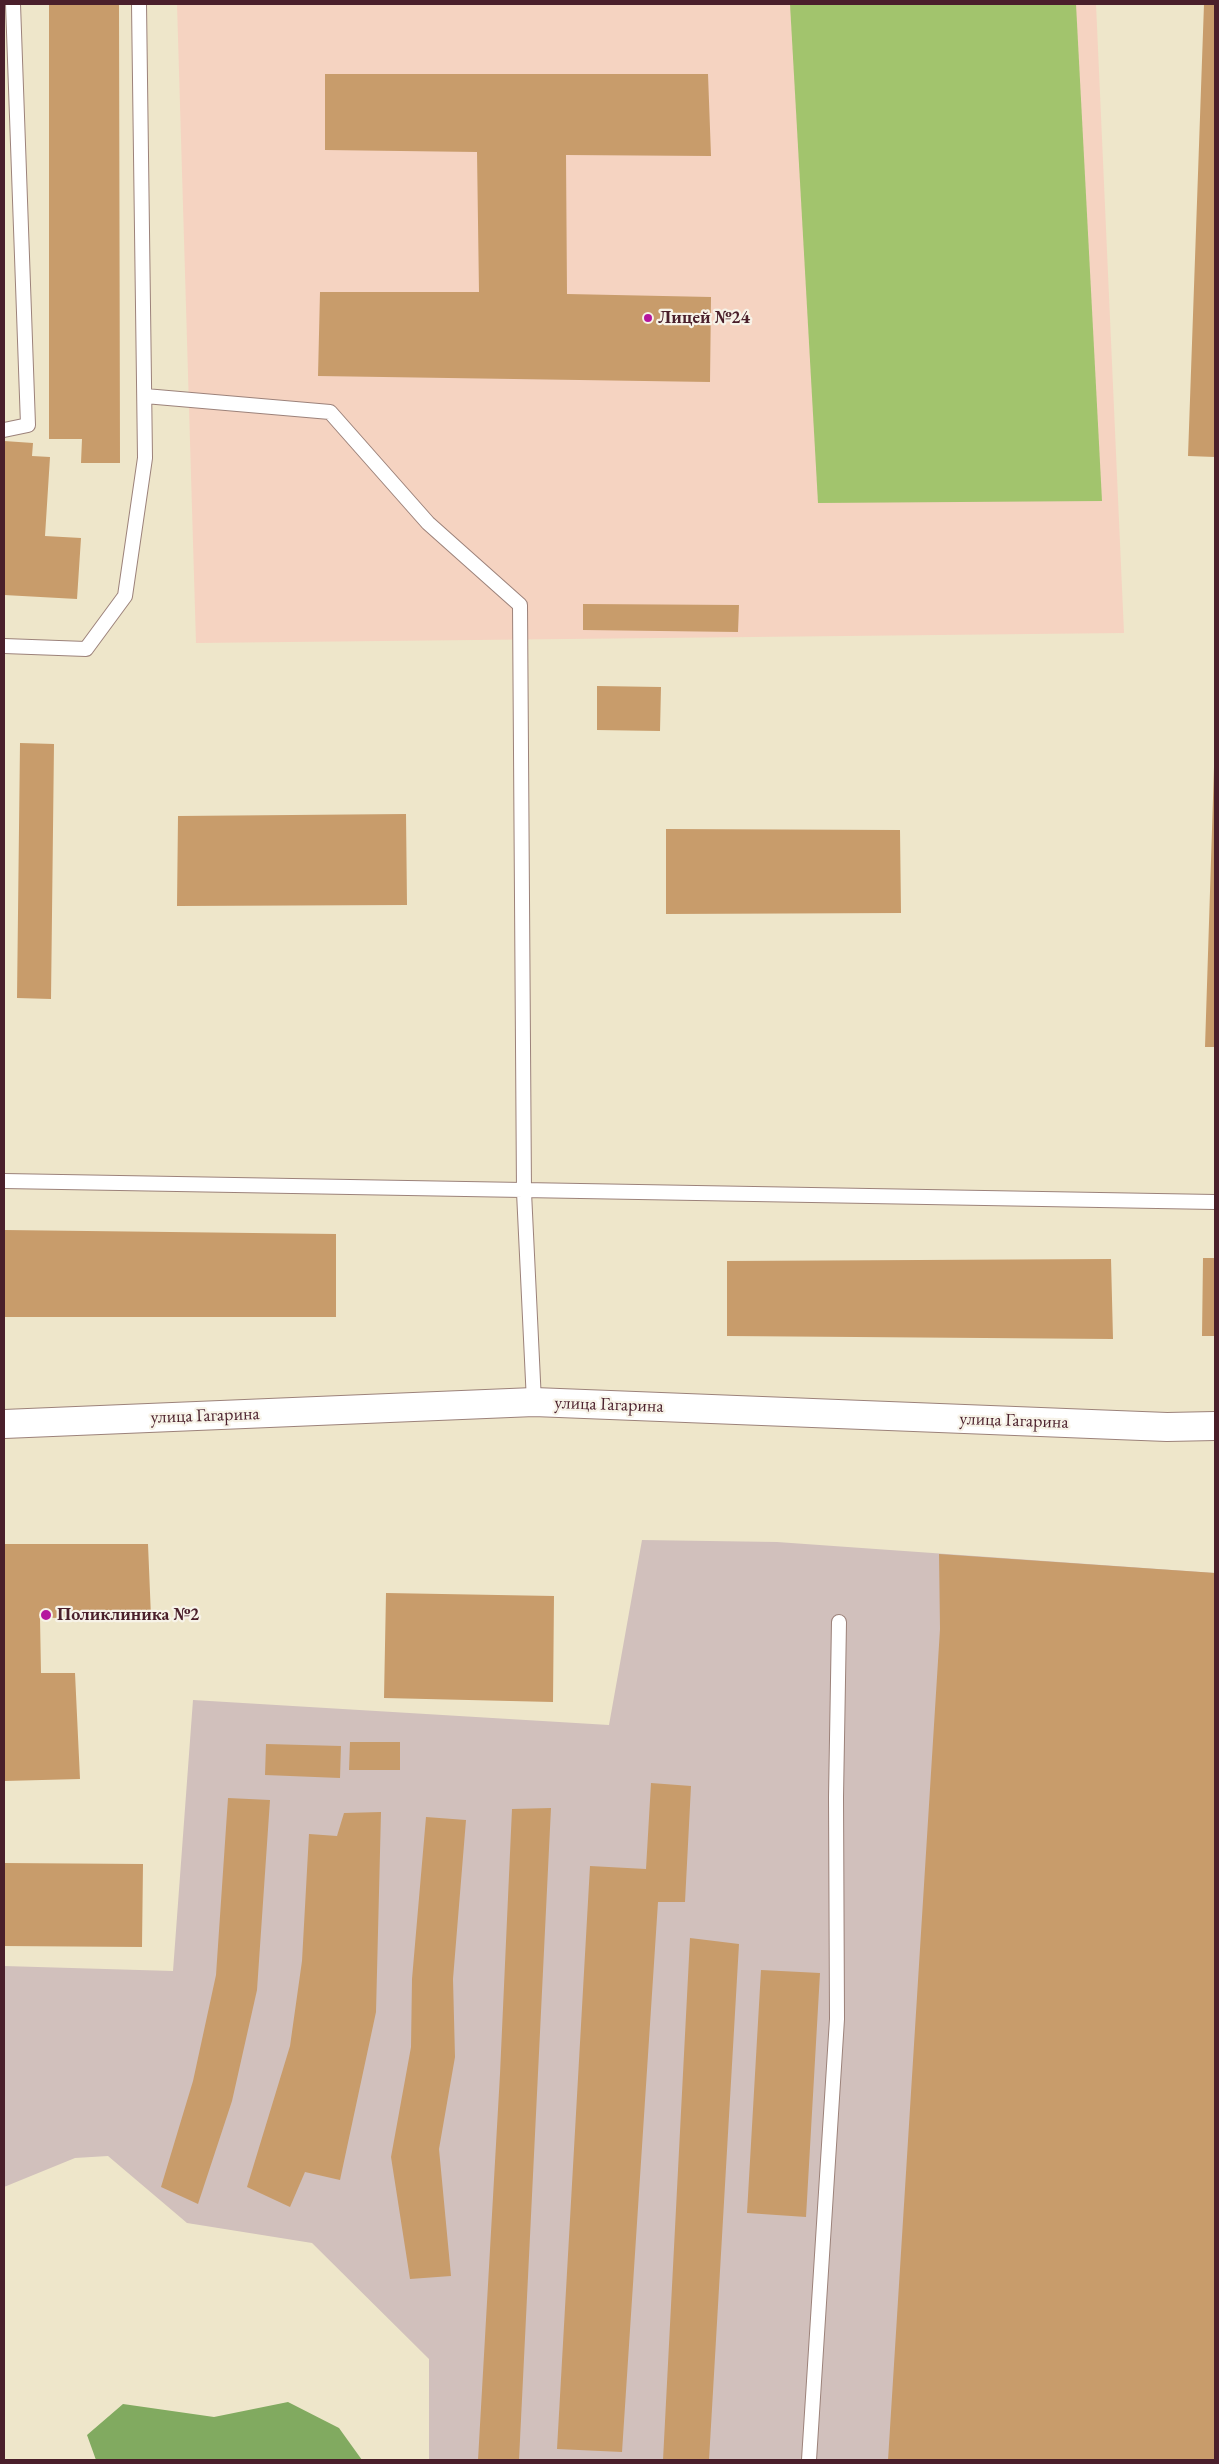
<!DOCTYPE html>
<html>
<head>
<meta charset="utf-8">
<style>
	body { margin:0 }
	#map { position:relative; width:1219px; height:2464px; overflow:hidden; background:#eee6ca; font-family:"EB Garamond",serif }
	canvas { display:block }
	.frame { position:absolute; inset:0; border:5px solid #4a1f2b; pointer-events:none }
</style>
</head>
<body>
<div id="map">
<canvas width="1219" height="2464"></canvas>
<div class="frame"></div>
</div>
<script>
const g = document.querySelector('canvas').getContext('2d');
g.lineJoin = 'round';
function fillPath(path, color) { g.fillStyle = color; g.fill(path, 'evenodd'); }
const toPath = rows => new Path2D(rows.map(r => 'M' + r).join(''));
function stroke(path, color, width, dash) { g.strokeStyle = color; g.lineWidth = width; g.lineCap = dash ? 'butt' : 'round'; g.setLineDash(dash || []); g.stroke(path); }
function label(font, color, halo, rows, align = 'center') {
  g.font = font + ' "EB Garamond",serif'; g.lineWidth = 4.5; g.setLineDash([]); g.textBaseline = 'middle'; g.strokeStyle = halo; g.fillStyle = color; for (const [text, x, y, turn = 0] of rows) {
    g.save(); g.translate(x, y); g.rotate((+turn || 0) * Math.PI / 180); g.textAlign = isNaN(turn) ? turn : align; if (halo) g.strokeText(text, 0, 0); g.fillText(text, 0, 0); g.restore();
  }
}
fillPath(toPath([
	[177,4,1096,4,1124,633,196,643]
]), '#f5d3c1');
fillPath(toPath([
	[642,1540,777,1542,1215,1573,1215,2460,429,2460,429,2359,312,2243,187,2223,108,2156,75,2158,4,2187,4,1966,173,1971,193,1700,609,1725]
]), '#d1c0bc');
fillPath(toPath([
	[790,4,1076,4,1102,501,818,503]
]), '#a2c46d');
fillPath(toPath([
	[288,2402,339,2428,362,2460,96,2460,87,2435,123,2404,214,2417]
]), '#81aa60');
fillPath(toPath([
	[49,4,119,4,120,463,81,463,82,439,49,439],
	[1204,4,1215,4,1215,457,1188,456],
	[325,74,708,74,711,156,566,155,567,294,711,297,710,382,318,376,320,292,479,292,477,152,325,150],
	[4,441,33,443,32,456,50,457,45,536,81,538,77,599,4,595],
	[583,604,739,605,738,632,583,630],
	[597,686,661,687,660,731,597,730],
	[20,743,54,744,51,999,17,998],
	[1214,767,1215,767,1215,1047,1205,1047],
	[406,814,407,905,177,906,178,816],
	[666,829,900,830,901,913,666,914],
	[4,1230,336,1234,336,1317,4,1317],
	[1203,1258,1215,1258,1215,1336,1202,1336],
	[1111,1259,1113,1339,727,1336,727,1261],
	[4,1544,148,1544,151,1617,40,1618,41,1673,75,1673,80,1779,4,1781],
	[939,1554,1215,1573,1215,2460,888,2460,940,1629],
	[386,1593,554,1596,553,1702,384,1698],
	[350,1742,400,1742,400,1770,349,1770],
	[266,1744,341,1746,340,1778,265,1775],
	[651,1783,691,1786,685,1902,658,1902,622,2452,557,2449,590,1866,646,1869],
	[228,1798,270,1800,257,1990,232,2101,198,2204,161,2187,193,2081,216,1975],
	[551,1808,519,2460,478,2460,500,2074,512,1809],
	[381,1812,376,2012,340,2180,305,2172,290,2207,247,2187,290,2046,302,1961,309,1834,337,1836,344,1813],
	[426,1817,466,1820,453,1979,455,2057,439,2149,451,2276,410,2279,391,2157,411,2047,412,1979],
	[4,1863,143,1864,142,1947,4,1946],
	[690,1938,739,1944,709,2460,663,2460],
	[761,1970,820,1973,806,2217,747,2213]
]), '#c89c6b');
const lane = toPath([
	[145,396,330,412,428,523,520,605,524,1192,534,1402],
	[4,430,28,425,13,4],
	[4,646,86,649,125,596,145,458,139,4],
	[4,1181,1215,1202],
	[809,2460,837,2019,836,1797,839,1622]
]);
const secondary = toPath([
	[4,1424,534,1402,1167,1427,1215,1426]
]);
stroke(lane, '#9c827a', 16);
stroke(secondary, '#9c827a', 30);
stroke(lane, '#fff', 14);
stroke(secondary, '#fff', 28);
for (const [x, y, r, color] of [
	[648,318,5,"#b5179e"],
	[46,1615,6,"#b5179e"]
]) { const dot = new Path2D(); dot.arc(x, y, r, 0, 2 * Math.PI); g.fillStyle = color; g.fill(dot); stroke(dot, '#f7f3e8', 2); }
label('bold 18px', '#4a1f2b', '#f7f3e8', [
	["Лицей №24",658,318],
	["Поликлиника №2",57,1615]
], 'left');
label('18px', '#4a1f2b', '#f7f3e8', [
	["улица Гагарина",609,1405,2],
	["улица Гагарина",205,1416,-2],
	["улица Гагарина",1014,1421,2]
]);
</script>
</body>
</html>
